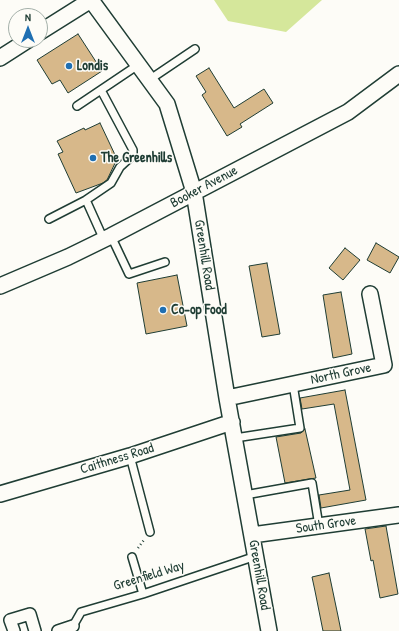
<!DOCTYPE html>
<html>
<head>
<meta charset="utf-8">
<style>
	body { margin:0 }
	#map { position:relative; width:399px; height:631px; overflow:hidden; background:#fdfcf7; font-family:"Patrick Hand",sans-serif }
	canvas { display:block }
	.north { position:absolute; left:8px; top:8px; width:40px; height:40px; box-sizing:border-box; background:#fdfcf7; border:1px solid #a4b0a9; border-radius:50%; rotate:0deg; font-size:11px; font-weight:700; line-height:16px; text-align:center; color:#1f3d34 }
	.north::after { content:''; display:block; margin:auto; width:14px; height:18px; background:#1f6fb2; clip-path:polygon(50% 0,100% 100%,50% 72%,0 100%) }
</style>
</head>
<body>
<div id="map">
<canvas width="399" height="631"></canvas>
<div class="north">N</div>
</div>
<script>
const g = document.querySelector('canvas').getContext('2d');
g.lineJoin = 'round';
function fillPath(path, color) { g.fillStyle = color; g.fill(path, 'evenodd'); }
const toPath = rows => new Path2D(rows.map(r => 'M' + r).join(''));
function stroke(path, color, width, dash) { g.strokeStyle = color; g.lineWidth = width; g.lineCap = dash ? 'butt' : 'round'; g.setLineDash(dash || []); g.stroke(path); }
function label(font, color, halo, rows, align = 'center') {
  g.font = font + ' "Patrick Hand",sans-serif'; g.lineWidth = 3; g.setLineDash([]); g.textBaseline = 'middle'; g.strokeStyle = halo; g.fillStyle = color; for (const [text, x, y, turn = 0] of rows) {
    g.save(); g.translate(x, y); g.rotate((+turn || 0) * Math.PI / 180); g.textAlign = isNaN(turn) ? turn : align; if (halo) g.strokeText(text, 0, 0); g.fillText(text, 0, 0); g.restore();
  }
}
fillPath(toPath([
	[214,0,322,0,286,32,228,21]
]), '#d5e79b');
const building = toPath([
	[78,34,102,71,68,93,60,80,52,84,37,60,78,34],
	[209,68,234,108,264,89,273,103,240,124,242,127,227,136,202,95,206,92,196,76,209,68],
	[100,123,117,159,107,180,103,183,76,193,58,154,63,152,57,141,84,128,85,130,100,123],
	[376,243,399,257,390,273,367,260,376,243],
	[345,248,360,260,343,280,329,268,345,248],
	[267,263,280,334,262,337,249,266,267,263],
	[177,275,187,326,146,334,137,283,177,275],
	[341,292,352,354,333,358,323,295,341,292],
	[345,390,366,500,321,508,319,495,350,490,334,404,302,409,300,398,345,390],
	[305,429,316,478,285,483,276,437,301,433,305,429],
	[386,526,398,594,380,598,373,560,371,561,365,529,386,526],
	[329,573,338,616,341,631,323,631,315,591,312,577,329,573]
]);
fillPath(building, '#d7b88a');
stroke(building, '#1f3d34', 1);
const service = toPath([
	[149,80,195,49],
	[101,90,133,150,133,153,132,156,120,167,111,183,86,200,104,240],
	[77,106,138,65],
	[49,219,86,200],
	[111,236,129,274,165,262],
	[235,438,300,428,293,384],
	[130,456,150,532],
	[245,495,312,483,319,526],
	[132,557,143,594],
	[73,626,81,612,143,594,256,556]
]);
const pedestrian = toPath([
	[14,631,10,620,30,614,35,631],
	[58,631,73,626]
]);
const minor = toPath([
	[91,0,167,104,194,192,227,398,269,631],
	[40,32,91,0],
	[0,58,28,40],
	[0,286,68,257,111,236,348,112,399,74],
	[227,398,384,365,370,294],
	[0,494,130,456,232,422],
	[252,535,399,515]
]);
stroke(service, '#1f3d34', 10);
stroke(pedestrian, '#1f3d34', 14);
stroke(minor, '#1f3d34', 18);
stroke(toPath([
	[138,548,144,540]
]), '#1f3d34', 2.5, [1, 3]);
stroke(service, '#fdfcf7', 7);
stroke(pedestrian, '#fdfcf7', 11);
stroke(minor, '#fdfcf7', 15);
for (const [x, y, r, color] of [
	[69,66,4,"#1f6fb2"],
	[93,158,4,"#1f6fb2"],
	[163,310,4,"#1f6fb2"]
]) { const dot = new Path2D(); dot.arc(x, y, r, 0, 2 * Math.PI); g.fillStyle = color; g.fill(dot); stroke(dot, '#fdfcf7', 1.5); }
label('bold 14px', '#1f3d34', '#fdfcf7', [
	["Londis",77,66],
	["The Greenhills",101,158],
	["Co-op Food",171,310]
], 'left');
label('14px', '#1f3d34', '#fdfcf7', [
	["Booker Avenue",204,187,-28],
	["Greenhill Road",204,255,81],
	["North Grove",341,374,-12],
	["Caithness Road",117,459,-17],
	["South Grove",326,525,-8],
	["Greenhill Road",259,575,80],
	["Greenfield Way",149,576,-17]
]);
</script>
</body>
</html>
